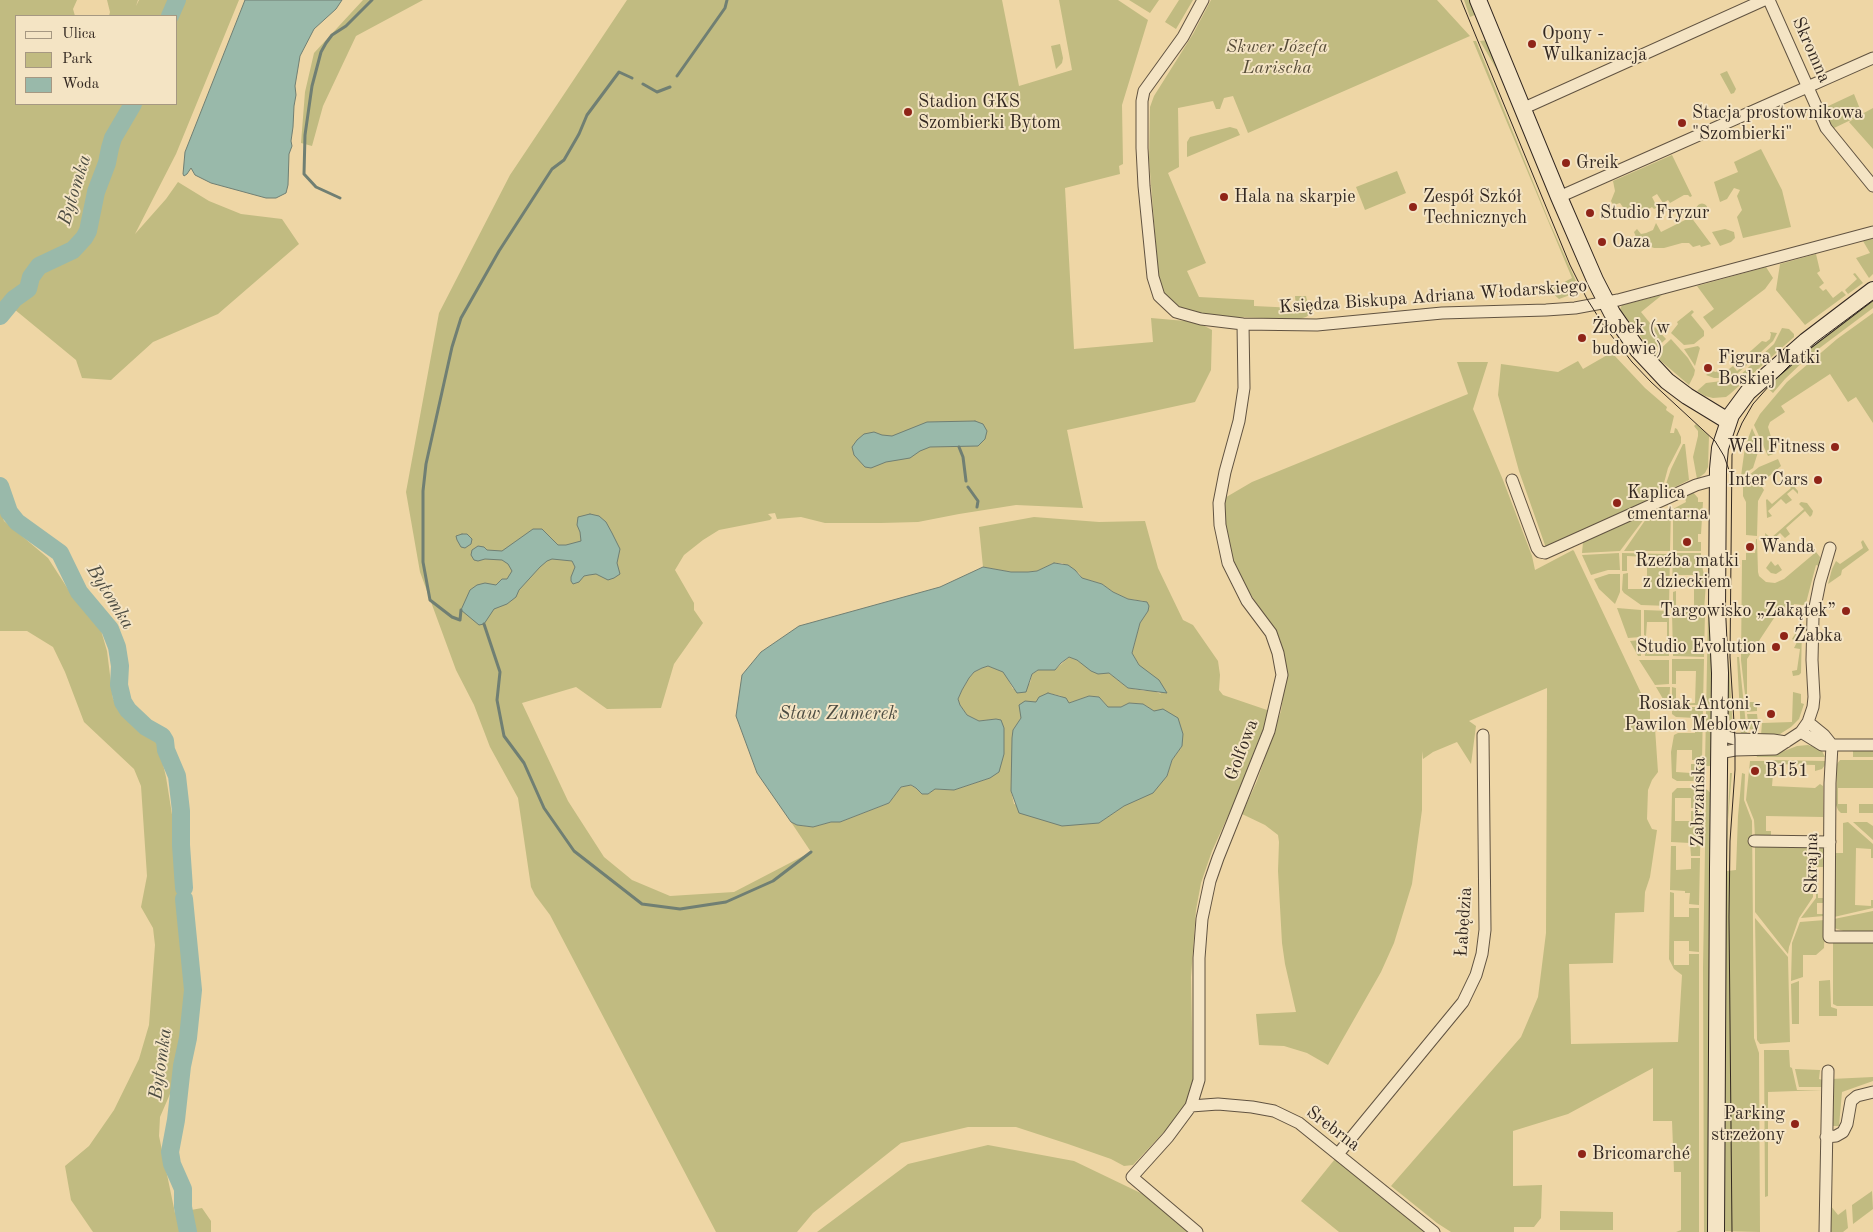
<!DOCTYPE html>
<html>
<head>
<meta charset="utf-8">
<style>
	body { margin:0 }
	#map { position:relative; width:1873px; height:1232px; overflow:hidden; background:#eed6a5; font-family:"Old Standard TT",serif }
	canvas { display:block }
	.legend { position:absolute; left:15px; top:15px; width:162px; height:90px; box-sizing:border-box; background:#f4e4c4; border:1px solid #a69882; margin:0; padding:6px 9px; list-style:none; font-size:15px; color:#322720 }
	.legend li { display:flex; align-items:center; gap:10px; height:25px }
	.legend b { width:25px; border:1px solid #a69882 }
</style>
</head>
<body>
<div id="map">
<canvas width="1873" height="1232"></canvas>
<ul class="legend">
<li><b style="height:6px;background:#f4e4c4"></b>Ulica</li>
<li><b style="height:14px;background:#c1bb81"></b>Park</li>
<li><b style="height:14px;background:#99b9aa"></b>Woda</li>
</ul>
</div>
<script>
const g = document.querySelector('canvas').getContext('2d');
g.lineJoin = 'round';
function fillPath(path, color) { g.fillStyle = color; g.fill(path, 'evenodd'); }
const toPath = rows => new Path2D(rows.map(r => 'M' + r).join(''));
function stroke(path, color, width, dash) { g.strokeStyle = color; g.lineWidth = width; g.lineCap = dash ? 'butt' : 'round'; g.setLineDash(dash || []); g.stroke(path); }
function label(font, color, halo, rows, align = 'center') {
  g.font = font + ' "Old Standard TT",serif'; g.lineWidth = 4; g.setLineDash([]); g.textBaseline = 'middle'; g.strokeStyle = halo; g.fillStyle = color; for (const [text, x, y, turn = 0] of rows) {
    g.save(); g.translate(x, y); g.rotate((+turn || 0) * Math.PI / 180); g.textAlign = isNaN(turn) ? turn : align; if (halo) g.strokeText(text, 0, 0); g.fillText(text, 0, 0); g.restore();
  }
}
fillPath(toPath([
	[0,0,77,0,73,9,75,16,16,16,16,104,130,104,106,147,93,191,85,230,81,237,72,248,50,259,36,264,28,275,24,289,12,297,0,312],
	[107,0,138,0,136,6,139,0,239,0,176,154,135,234,166,199,178,182,209,201,241,214,282,219,299,244,218,314,153,342,111,380,82,378,76,360,14,309,21,298,32,287,41,269,70,257,87,240,91,232,100,193,118,141,137,104,176,104,176,16,109,16,110,12],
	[363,0,423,0,356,36,323,106,312,146,301,143,305,92,314,53],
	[627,0,1002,0,1019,86,1072,70,1059,0,1118,0,1148,20,1122,105,1123,164,1119,166,1120,174,1065,188,1074,349,1153,342,1151,318,1197,322,1212,330,1211,370,1195,402,1067,430,1083,508,1016,505,959,514,918,522,881,523,825,523,801,517,777,519,775,513,768,514,772,518,770,520,719,530,703,540,684,555,675,570,694,603,694,610,703,623,674,664,661,708,607,709,576,687,522,703,568,801,604,857,632,880,670,896,734,892,811,852,791,822,797,825,813,827,831,822,840,822,889,803,901,787,910,785,928,794,934,789,954,790,990,778,1004,754,1004,728,996,719,979,721,967,715,960,705,958,699,962,690,969,678,974,672,982,668,988,666,1004,672,1013,689,1030,683,1032,674,1038,670,1055,670,1069,657,1077,660,1084,665,1109,673,1128,688,1145,691,1152,690,1161,694,1139,665,1132,653,1140,623,1148,611,1144,601,1128,599,1113,592,1102,584,1082,578,1079,573,1062,563,1054,563,1037,571,1028,572,1011,572,983,567,979,527,1034,517,1099,522,1145,521,1158,568,1183,620,1193,625,1218,661,1220,675,1219,690,1223,695,1270,711,1260,746,1212,851,1201,883,1196,910,1191,977,1193,1081,1186,1103,1178,1117,1133,1165,1124,1166,1111,1159,1068,1144,1016,1127,968,1127,901,1143,813,1213,797,1232,716,1232,550,915,535,895,531,887,518,798,490,747,474,705,456,670,420,572,406,492,439,313,510,175],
	[1048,693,1061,696,1069,703,1089,696,1099,697,1108,707,1121,707,1129,703,1143,704,1154,711,1182,746,1172,760,1167,776,1099,823,1014,804,1011,791,1013,730,1031,703,1036,702],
	[1129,0,1159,0,1150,13],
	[1179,0,1193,0,1176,29,1165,22],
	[1211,0,1437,0,1470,36,1248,133,1233,96,1224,98,1220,109,1216,109,1213,101,1178,108,1179,167,1168,173,1206,263,1187,271,1199,297,1254,300,1254,306,1296,308,1295,296,1306,296,1310,314,1306,317,1299,319,1203,316,1180,307,1166,297,1161,286,1158,272,1149,159,1150,107,1154,96,1193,34],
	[1464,0,1472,0,1477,14,1470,17],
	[1488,40,1587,276,1584,277,1504,82,1480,41],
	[1473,41,1476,41,1549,221,1576,281,1572,283,1570,295,1559,299,1549,290,1572,278],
	[1060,44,1063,58,1062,63,1056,69,1051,46],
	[1727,71,1736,89,1734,93,1731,94,1720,74],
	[1854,94,1862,114,1873,108,1873,149,1849,122,1855,118,1832,129,1822,109],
	[1230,127,1237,129,1240,135,1187,157,1187,142,1190,137],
	[1761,149,1782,190,1791,227,1743,238,1737,217,1742,210,1737,196,1740,190,1734,188,1727,199,1720,202,1714,182,1738,172,1734,162],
	[1672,155,1692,196,1690,197,1688,195,1684,195,1670,203,1668,200,1663,203,1657,194,1652,197,1656,205,1659,203,1660,206,1654,209,1652,207,1631,220,1628,220,1630,217,1620,203,1614,205,1612,203,1611,201,1615,191,1613,181],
	[1397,171,1406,193,1365,210,1356,187],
	'1696.5 209a5.5 5.5 0 1 1 11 0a5.5 5.5 0 1 1-11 0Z',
	[1691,217,1711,244,1701,247,1700,245,1693,247,1689,243,1682,243,1664,248,1654,248,1638,242,1634,232,1637,229,1641,234,1646,233,1653,230,1656,223,1661,232],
	[1725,229,1734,232,1735,238,1731,242,1720,246,1712,232],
	[1873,238,1873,274,1869,278,1856,258,1870,253,1863,241],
	[1816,254,1820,271,1817,273,1824,283,1819,287,1823,291,1826,289,1833,298,1842,291,1846,295,1805,325,1776,290,1780,264],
	[1766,267,1773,278,1765,289,1712,329,1703,317,1714,309,1697,286],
	[1855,273,1863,283,1848,294,1845,290,1857,279,1853,274],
	[1662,295,1641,312,1654,328,1655,327,1666,339,1652,352,1620,309,1622,305],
	[1873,297,1873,308,1809,356,1785,379,1773,393,1765,386,1753,400,1751,398,1764,385],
	[1692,310,1694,312,1691,315,1704,331,1704,336,1694,344,1684,345,1671,333,1678,324,1677,322],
	[1873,313,1873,423,1856,397,1848,402,1830,374,1781,406,1785,412,1770,422,1768,427,1776,453,1768,456,1754,425,1760,414,1787,382,1837,339],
	[1782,328,1789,329,1794,334,1794,337,1730,394,1726,397,1713,398,1705,396,1697,391,1706,383,1729,380,1739,376,1774,344],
	[1770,332,1777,333,1773,341,1737,374,1726,378,1714,378,1706,375,1712,371,1716,372,1721,368,1725,372,1733,366,1737,371,1748,362,1744,357,1762,341,1766,342,1770,339,1771,334],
	[1671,339,1688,358,1695,370,1694,375,1689,385,1654,355],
	[1698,346,1700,348,1695,366,1684,349],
	[1609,354,1613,354,1645,388,1667,407,1666,410,1674,416,1670,433,1674,433,1675,428,1677,429,1681,437,1681,443,1668,468,1661,494,1546,548,1519,471,1498,395,1501,364,1558,372,1578,361,1583,369],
	[1457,362,1488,362,1473,409,1503,480,1532,556,1535,570,1573,550,1574,551,1650,712,1650,723,1655,728,1658,772,1652,780,1648,790,1647,819,1652,829,1657,830,1650,877,1645,892,1644,912,1615,913,1613,963,1569,964,1571,1044,1678,1042,1682,975,1674,969,1669,959,1670,892,1674,893,1674,917,1689,917,1689,908,1699,908,1699,952,1689,951,1689,941,1674,941,1674,965,1689,965,1689,954,1699,954,1699,1232,1676,1232,1681,1230,1681,1172,1674,1172,1672,1121,1653,1121,1653,1068,1568,1114,1513,1131,1513,1186,1542,1185,1541,1218,1534,1227,1514,1227,1514,1232,1451,1232,1437,1223,1391,1186,1521,1037,1538,997,1546,933,1547,688,1469,721,1476,726,1471,764,1457,742,1433,752,1423,759,1422,751,1422,810,1412,884,1394,943,1381,972,1328,1065,1307,1053,1284,1046,1259,1045,1256,1014,1296,1012,1285,964,1282,943,1278,871,1279,842,1278,835,1265,825,1242,814,1257,781,1281,711,1285,683,1284,664,1280,639,1234,569,1225,537,1223,499,1252,482,1468,394],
	[1696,424,1709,436,1708,467,1705,473,1697,479,1693,457,1698,436,1698,431,1694,426],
	[1752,428,1760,446,1759,449,1753,468,1741,476,1745,447],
	[1683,444,1685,444,1689,480,1663,493,1671,469],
	[1778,459,1781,466,1760,484,1764,490,1758,501,1757,536,1746,535,1746,502,1743,496,1743,480,1759,467],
	[1789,481,1798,491,1798,494,1793,489,1787,494,1792,500,1786,504,1781,499,1768,511,1772,516,1767,518,1766,500,1767,499,1772,504,1791,488,1787,482],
	[1692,491,1698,498,1698,502,1703,502,1701,534,1698,534,1698,542,1701,542,1701,551,1673,551,1673,509,1686,502,1685,498,1686,494],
	[1801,502,1807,503,1813,511,1812,515,1810,517,1805,511,1786,528,1790,534,1785,538,1780,533,1767,545,1771,550,1767,551,1765,533,1771,538,1804,509,1799,504],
	[0,509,4,521,48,558,75,600,100,627,107,651,113,699,139,731,158,743,166,777,174,827,177,883,188,990,173,1087,160,1117,159,1136,175,1213,202,1208,211,1221,211,1232,93,1232,71,1200,65,1166,89,1146,114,1110,139,1059,149,1025,155,945,153,928,141,907,147,876,141,786,134,769,84,722,65,672,53,647,27,631,0,631],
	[1671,509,1670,551,1624,551,1646,519,1647,520],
	[1643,514,1644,519,1620,551,1582,553,1583,542],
	[1756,539,1757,539,1758,572,1759,576,1766,582,1775,583,1784,579,1816,552,1820,557,1819,566,1816,565,1806,603,1803,605,1794,604,1793,607,1784,608,1778,612,1747,659,1747,702,1757,702,1757,711,1747,712,1741,660,1742,560,1746,560,1746,553,1755,553],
	[1863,540,1869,550,1842,570,1841,575,1828,584,1832,569,1836,561,1840,564,1863,548,1861,542],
	[1619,553,1620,570,1608,570,1591,575,1582,555],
	[1622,553,1670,554,1669,606,1641,605,1624,593,1622,590,1623,574,1628,573,1628,589,1647,589,1647,557,1627,556,1627,571,1622,571],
	[1673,553,1701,553,1701,562,1706,583,1704,610,1673,609,1673,592,1676,591,1676,606,1694,606,1694,575,1676,575,1676,588,1672,588],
	[1771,561,1775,566,1778,564,1782,570,1776,574,1771,573,1766,568],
	[1609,574,1620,574,1620,592,1615,604,1599,589,1594,579],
	[1617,608,1641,610,1641,637,1628,638],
	[1644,610,1669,611,1669,656,1645,656,1644,642,1647,640,1647,654,1667,653,1667,622,1647,622,1646,636,1644,635],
	[1672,612,1705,612,1704,657,1673,656],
	[1708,613,1712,654,1712,766,1707,766,1705,764],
	[1800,626,1802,627,1801,673,1799,675,1793,676,1792,671,1797,670,1800,649,1794,648,1797,642,1792,639],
	[1640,640,1641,656,1638,656,1630,641],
	[1727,654,1729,666,1733,730,1728,721],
	[1737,657,1739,657,1747,735,1741,734],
	[1672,659,1704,659,1703,705,1672,705,1672,687,1676,688,1676,704,1695,703,1696,671,1676,671,1676,684,1672,684],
	[1639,660,1669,660,1669,684,1655,685],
	[1656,687,1670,687,1669,704,1666,704],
	[1793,692,1801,694,1801,703,1804,704,1799,719,1791,727,1780,734,1761,735,1762,723,1792,722],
	[1672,707,1703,707,1702,760,1692,760,1692,750,1677,750,1676,772,1691,773,1691,764,1702,764,1702,781,1677,781,1672,778,1671,752,1674,735,1678,733,1695,733,1695,718,1676,717,1672,714],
	[1747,714,1757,714,1759,731,1749,729],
	[1808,745,1821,749,1825,757,1757,757,1756,754,1779,753,1797,746],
	[1853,750,1873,750,1873,757,1853,757],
	[1767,760,1825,761,1825,765,1822,769,1815,771,1815,765,1774,764,1773,769],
	[1840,760,1873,760,1873,788,1838,788,1838,804,1847,804,1847,813,1841,813,1838,810,1836,805,1837,764],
	[1750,761,1764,761,1773,774,1772,786,1815,788,1820,784,1823,786,1823,817,1766,816,1766,831,1771,831,1771,837,1755,837,1754,820,1746,800],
	[1730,773,1732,773,1728,820,1727,871,1736,870,1738,816,1742,773,1745,774,1744,800,1752,821,1754,1038,1759,1053,1760,1232,1723,1231,1726,852],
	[1677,788,1701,788,1701,808,1691,808,1691,798,1675,798,1675,821,1691,821,1691,811,1701,811,1700,856,1691,856,1690,843,1671,842,1672,793],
	[1706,789,1712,794,1708,1232,1704,1232,1703,968],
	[1859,804,1873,804,1873,813,1859,813],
	[1848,822,1873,844,1873,858,1871,858,1871,849,1856,848,1855,905,1871,906,1871,900,1873,900,1873,908,1834,917,1835,853,1843,853,1843,823],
	[1853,822,1867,822,1873,826,1873,840],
	[1755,843,1814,845,1813,897,1799,918,1789,947,1788,954,1755,912],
	[1816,845,1824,846,1825,867,1818,867,1818,898,1824,898,1825,903,1817,903,1817,914,1824,914,1824,916,1801,918,1816,898],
	[1671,846,1676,846,1676,870,1691,869,1691,858,1700,858,1699,905,1689,904,1690,893,1685,893,1685,891,1670,890],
	[1873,911,1873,935,1856,935,1834,928,1834,919],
	[1755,918,1788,957,1790,1042,1760,1044,1757,1040],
	[1825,920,1824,948,1816,955,1803,955,1803,977,1791,981,1792,943,1800,922],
	[1833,940,1873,940,1873,1006,1837,1006,1833,1004],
	[1830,980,1831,1007,1837,1009,1837,1016,1819,1016,1819,981],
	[1799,981,1799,1024,1792,1024,1791,984],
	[1764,1050,1789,1050,1790,1067,1792,1068,1797,1090,1823,1090,1768,1092,1768,1196,1765,1197],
	[1795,1069,1820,1070,1819,1079,1823,1080,1823,1087,1799,1087],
	[1873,1077,1873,1081,1842,1092,1839,1126,1830,1126,1831,1079],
	[988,1145,1074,1161,1151,1198,1191,1232,817,1232,908,1164],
	[1335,1159,1382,1198,1427,1232,1339,1232,1301,1201],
	[1872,1191,1873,1209,1853,1224,1852,1205],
	[1830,1205,1838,1215,1846,1209,1848,1228,1843,1232,1829,1232],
	[1560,1211,1613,1212,1613,1230,1560,1230]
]), '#c1bb81');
const water = toPath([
	[245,0,342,0,336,9,314,29,300,56,295,86,296,95,294,106,293,127,291,141,292,146,289,154,288,185,286,193,276,198,266,198,211,183,195,175,191,168,187,174,184,176,183,174,185,152,245,0],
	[975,421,983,424,987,431,985,439,978,446,930,447,920,451,910,458,886,462,871,468,865,467,854,455,852,447,857,440,864,434,874,432,882,435,892,436,927,422,975,421],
	[590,514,599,516,606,522,612,533,620,549,617,563,620,574,614,578,608,580,596,574,589,575,584,576,579,582,573,584,571,581,571,577,575,567,572,561,552,559,547,561,540,567,519,590,516,597,507,604,494,609,484,624,479,625,461,610,470,590,477,585,485,583,496,585,502,579,507,579,512,571,508,564,502,560,485,559,478,561,474,560,471,555,472,550,478,546,484,547,487,550,502,551,533,529,542,529,558,545,566,545,581,541,580,532,577,525,578,517,590,514],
	[462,534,467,534,472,539,471,544,465,548,461,547,457,540,456,536,462,534],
	[1054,563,1068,565,1075,570,1082,578,1102,584,1113,592,1128,599,1147,602,1149,606,1148,611,1140,623,1132,653,1139,665,1159,680,1167,693,1128,688,1109,673,1098,674,1091,671,1077,660,1069,657,1061,663,1055,670,1038,670,1032,674,1026,692,1017,693,1003,672,988,666,982,668,974,672,969,678,962,690,958,699,960,705,967,715,979,721,996,719,1001,720,1004,728,1004,754,999,772,990,778,954,790,935,789,928,794,922,794,916,788,911,785,901,787,889,803,840,822,831,822,813,827,797,825,791,822,757,773,736,716,742,675,761,652,799,626,940,587,983,567,1011,572,1028,572,1037,571,1054,563],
	[1048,693,1066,698,1069,703,1089,696,1099,697,1108,707,1121,707,1129,703,1143,704,1154,711,1163,709,1178,718,1183,734,1182,746,1172,760,1167,776,1153,793,1124,806,1099,823,1062,826,1019,813,1011,791,1012,738,1013,730,1021,718,1019,705,1025,701,1036,702,1039,697,1048,693]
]);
fillPath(water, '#99b9aa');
stroke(water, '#707f73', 1);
stroke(toPath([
	[677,76,725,8,727,0],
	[643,84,657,92,670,87],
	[340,198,316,187,304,174,305,135,312,86,321,52,326,43,332,35,346,26,372,0],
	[959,447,963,457,966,481],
	[968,487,978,501,977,507],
	[461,610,460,620,452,617,430,600,423,562,423,491,426,464,452,347,461,318,499,251,552,169,564,160,579,134,587,115,619,72,632,78],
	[484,624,500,672,497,700,504,736,524,763,544,808,574,851,642,904,680,909,726,902,773,881,811,852]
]), '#707f73', 3);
stroke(toPath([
	[170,16,177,0],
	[0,316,14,299,28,289,31,277,39,266,73,250,84,238,88,231,96,192,107,163,110,148,113,138,133,104],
	[0,486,9,512,17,522,60,553,79,592,110,629,117,647,120,666,119,685,123,702,128,710,146,727,162,736,165,741,166,750,177,776,181,811,181,845,184,888],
	[184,899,193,990,188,1038,182,1066,176,1120,170,1152,172,1164,183,1189,183,1207,188,1232]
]), '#99b9aa', 18);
const street = toPath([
	[1203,0,1183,37,1144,91,1142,101,1142,148,1144,186,1153,277,1159,296,1176,312,1201,319,1243,324,1317,325,1442,313,1546,310,1575,308,1618,300,1873,232],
	[1769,0,1826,128,1873,186],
	[1522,109,1764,0],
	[1559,197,1873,58],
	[1512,480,1537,548,1540,552,1545,553,1696,485,1718,479],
	[1808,722,1824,735,1832,745],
	[1801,732,1822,745,1873,745],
	[1720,735,1735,739,1773,740,1786,742],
	[1832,745,1830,783,1829,937,1873,937],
	[1719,753,1735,750,1775,749,1801,732,1808,722,1813,707,1814,697,1812,660,1813,617,1820,582,1830,548],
	[1754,841,1830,842],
	[1191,1106,1218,1104,1252,1107,1274,1111,1299,1123,1434,1232],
	[1826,1137,1836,1136,1843,1132,1847,1124,1851,1101,1857,1096,1873,1092],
	[1338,1154,1463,1002,1476,975,1482,954,1485,930,1483,735],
	[1197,1232,1132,1177,1168,1137,1191,1106,1199,1080,1199,958,1202,919,1210,881,1218,858,1269,731,1282,675,1278,653,1271,633,1247,601,1228,563,1220,525,1219,503,1225,472,1239,421,1244,388,1243,324],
	[1825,1232,1828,1071]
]);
const secondary = toPath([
	[1478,0,1559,197,1595,280,1612,313,1638,350,1667,381,1687,396,1728,421],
	[1716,1232,1718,867,1720,673,1717,610,1718,469,1720,448,1731,415,1748,392,1806,341,1873,290]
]);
stroke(street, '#615341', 13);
stroke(secondary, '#322720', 18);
stroke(street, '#f4e4c4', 11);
stroke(secondary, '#f4e4c4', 16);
stroke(toPath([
	[1461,0,1570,265,1587,299,1604,326,1632,362,1651,382,1715,441,1724,456,1729,470],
	[1732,1232,1729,917,1730,841,1735,770,1735,739,1730,657,1732,455,1737,435,1742,423,1753,404,1769,386,1791,364,1815,343,1873,300]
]), '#322720', 1);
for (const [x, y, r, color] of [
	[1532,44,5,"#8f2418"],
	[908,112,5,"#8f2418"],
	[1682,123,5,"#8f2418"],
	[1566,163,5,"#8f2418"],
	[1224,197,5,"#8f2418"],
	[1413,207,5,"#8f2418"],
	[1590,213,5,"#8f2418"],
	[1602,242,5,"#8f2418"],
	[1582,338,5,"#8f2418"],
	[1708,368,5,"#8f2418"],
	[1835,447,5,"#8f2418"],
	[1818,480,5,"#8f2418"],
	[1617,503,5,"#8f2418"],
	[1687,542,5,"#8f2418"],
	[1750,547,5,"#8f2418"],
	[1846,611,5,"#8f2418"],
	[1784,636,5,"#8f2418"],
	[1776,647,5,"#8f2418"],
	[1771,714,5,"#8f2418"],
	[1755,771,5,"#8f2418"],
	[1795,1124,5,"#8f2418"],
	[1582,1154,5,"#8f2418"]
]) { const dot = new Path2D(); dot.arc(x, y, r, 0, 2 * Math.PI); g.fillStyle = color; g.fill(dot); stroke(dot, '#f4e4c4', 2); }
label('18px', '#322720', '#f4e4c4', [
	["Opony -",1542,34],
	["Wulkanizacja",1542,55],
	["Stadion GKS",918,102],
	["Szombierki Bytom",918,123],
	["Stacja prostownikowa",1692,113],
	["\"Szombierki\"",1692,134],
	["Greik",1576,163],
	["Hala na skarpie",1234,197],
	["Zespół Szkół",1423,197],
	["Technicznych",1423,218],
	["Studio Fryzur",1600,213],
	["Oaza",1612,242],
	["Żłobek (w",1592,328],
	["budowie)",1592,349],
	["Figura Matki",1718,358],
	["Boskiej",1718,379],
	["Well Fitness",1825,447,"right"],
	["Inter Cars",1808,480,"right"],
	["Kaplica",1627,493],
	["cmentarna",1627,514],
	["Wanda",1760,547],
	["Rzeźba matki",1687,561,"center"],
	["z dzieckiem",1687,582,"center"],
	["Targowisko „Zakątek”",1836,611,"right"],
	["Żabka",1794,636],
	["Studio Evolution",1766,647,"right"],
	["Rosiak Antoni -",1761,704,"right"],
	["Pawilon Meblowy",1761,725,"right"],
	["B151",1765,771],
	["Parking",1785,1114,"right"],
	["strzeżony",1785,1135,"right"],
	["Bricomarché",1592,1154]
], 'left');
label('italic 18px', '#564c38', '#f4e4c4', [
	["Skwer Józefa",1277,47],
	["Larischa",1277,68]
]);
label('18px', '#322720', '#f4e4c4', [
	["Skromna",1811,50,66],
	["Księdza Biskupa Adriana Włodarskiego",1433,297,-4],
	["Golfowa",1242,750,-69],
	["Zabrzańska",1699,802,-89],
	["Skrajna",1812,863,-89],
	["Łabędzia",1464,922,-86],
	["Srebrna",1333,1129,37]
]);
label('italic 19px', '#4c4c42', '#f4e4c4', [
	["Bytomka",75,190,-73],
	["Bytomka",110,597,58],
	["Staw Zumerek",838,714],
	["Bytomka",161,1064,-82]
]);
</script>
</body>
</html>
